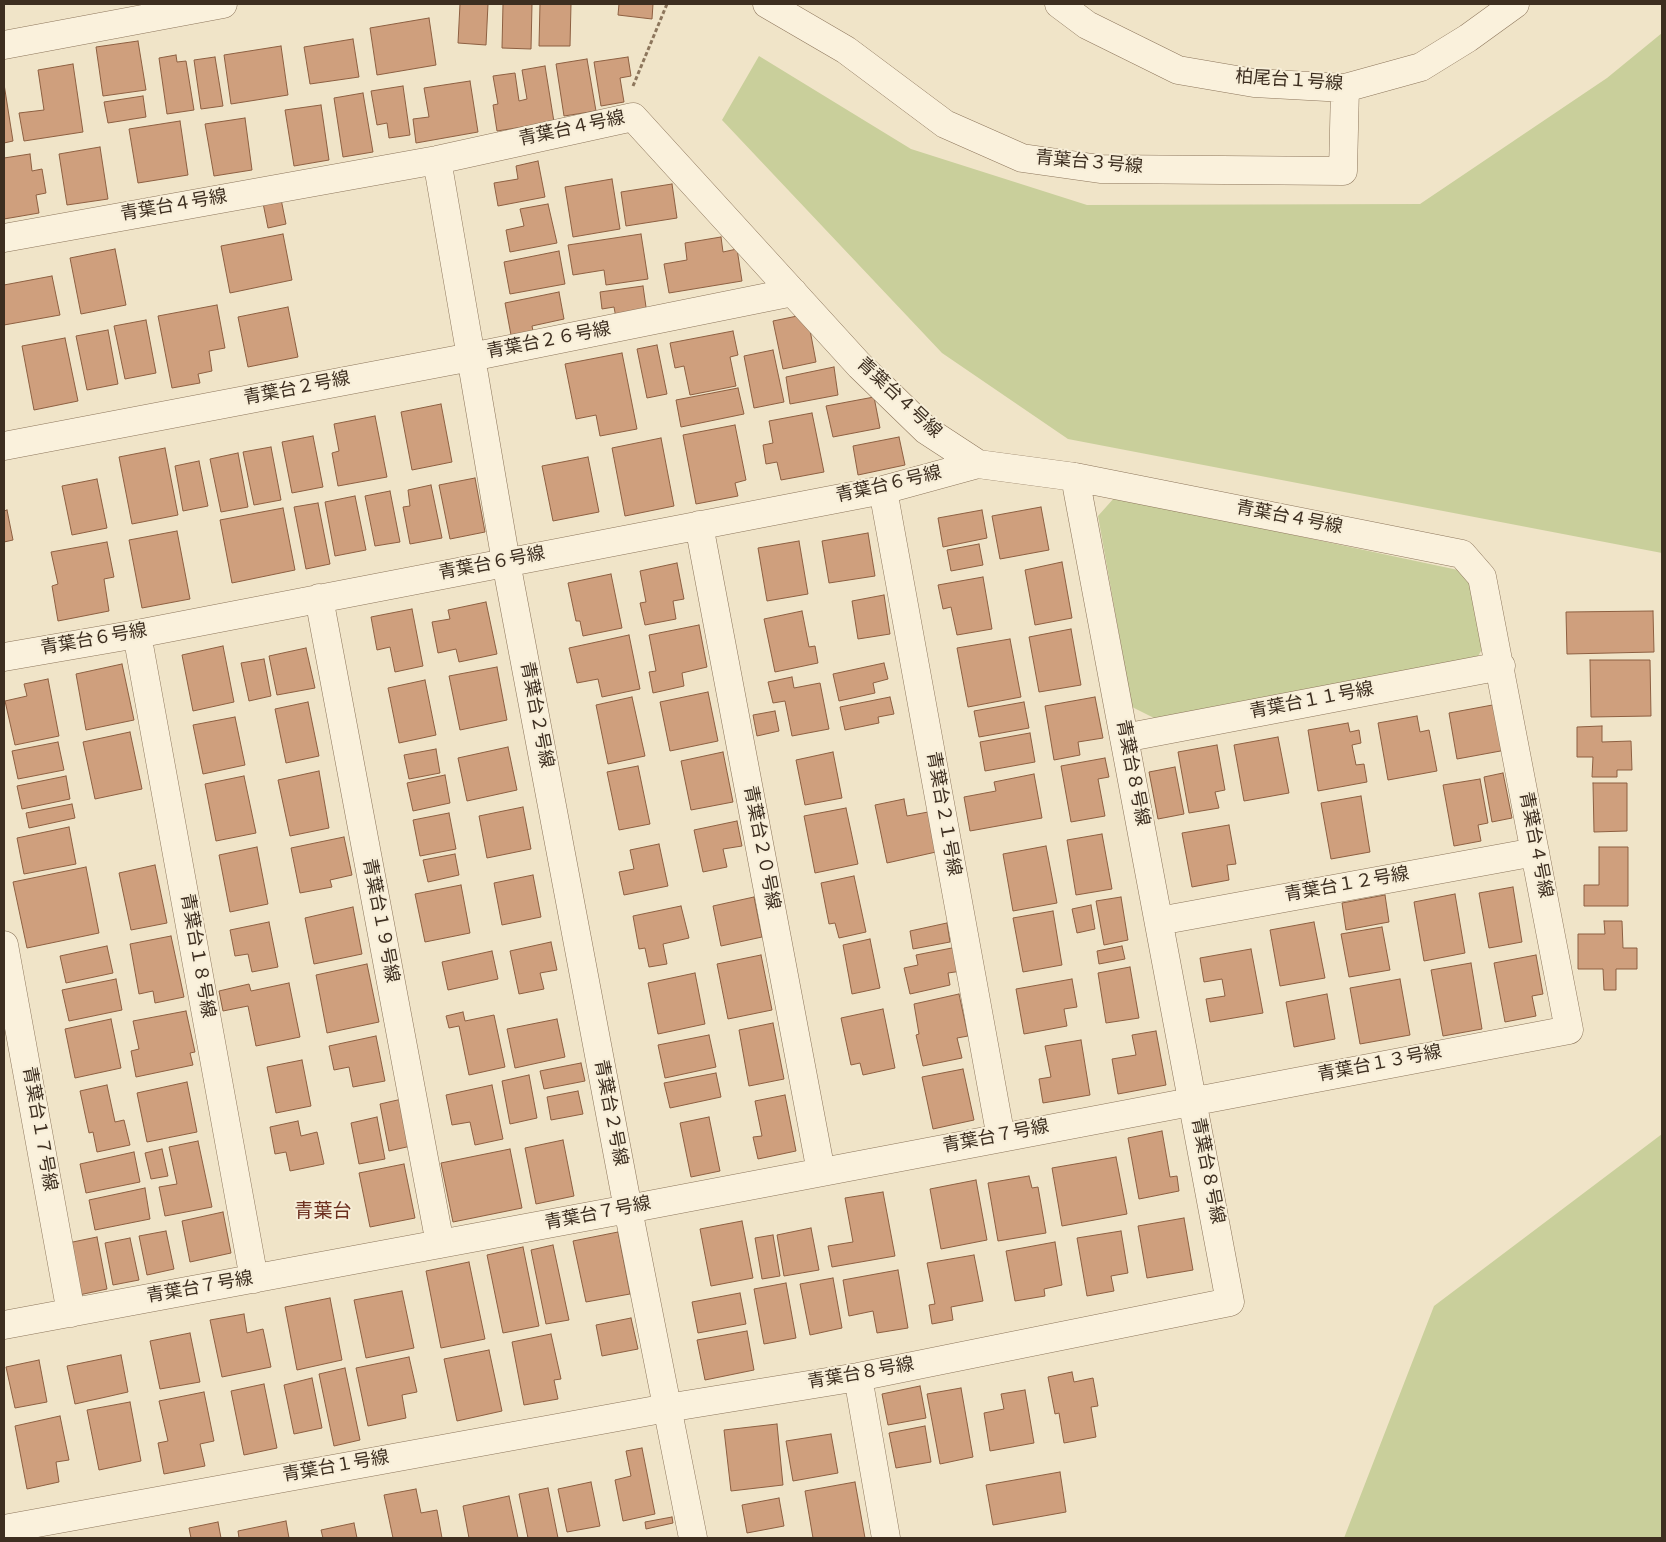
<!DOCTYPE html>
<html>
<head>
<meta charset="utf-8">
<style>
	body { margin:0 }
	#map { position:relative; width:1666px; height:1542px; overflow:hidden; background:#f0e4c8; font-family:Spectral,serif }
	canvas { display:block }
	.frame { position:absolute; inset:0; border:5px solid #3d2e20; pointer-events:none }
</style>
</head>
<body>
<div id="map">
<canvas width="1666" height="1542"></canvas>
<div class="frame"></div>
</div>
<script>
const g = document.querySelector('canvas').getContext('2d');
g.lineJoin = 'round';
function fillPath(path, color) { g.fillStyle = color; g.fill(path, 'evenodd'); }
const toPath = rows => new Path2D(rows.map(r => 'M' + r).join(''));
function stroke(path, color, width, dash) { g.strokeStyle = color; g.lineWidth = width; g.lineCap = dash ? 'butt' : 'round'; g.setLineDash(dash || []); g.stroke(path); }
function label(font, color, halo, rows, align = 'center') {
  g.font = font + ' Spectral,"Noto Sans JP",serif'; g.lineWidth = 4; g.setLineDash([]); g.textBaseline = 'middle'; g.strokeStyle = halo; g.fillStyle = color; for (const [text, x, y, turn = 0] of rows) {
    g.save(); g.translate(x, y); g.rotate((+turn || 0) * Math.PI / 180); g.textAlign = isNaN(turn) ? turn : align; if (halo) g.strokeText(text, 0, 0); g.fillText(text, 0, 0); g.restore();
  }
}
fillPath(toPath([
	[1662,33,1662,553,1068,439,942,353,722,120,759,56,911,149,1087,205,1420,204,1607,78],
	[1115,497,1458,570,1476,585,1486,642,1477,658,1156,719,1132,707,1098,516],
	[1662,1134,1662,1538,1344,1538,1434,1306]
]), '#c9cf9b');
const building = toPath([
	[460,4,488,4,486,45,458,43,460,4],
	[503,4,532,4,531,49,502,48,503,4],
	[540,4,571,4,570,46,539,46,540,4],
	[619,4,653,4,652,19,618,15,619,4],
	[429,18,436,65,377,75,370,28,429,18],
	[353,39,359,77,310,84,304,47,353,39],
	[138,41,146,90,103,96,96,47,138,41],
	[281,46,288,95,231,104,224,55,281,46],
	[176,55,177,62,186,61,194,110,167,114,159,58,176,55],
	[215,57,223,106,201,109,194,60,215,57],
	[628,57,631,76,620,78,624,102,601,106,594,62,628,57],
	[587,59,596,111,564,116,556,64,587,59],
	[73,64,83,132,24,141,19,113,44,110,38,70,73,64],
	[545,66,554,122,497,131,493,105,498,104,493,76,515,73,519,101,527,99,522,70,545,66],
	[470,81,478,132,416,143,413,119,429,117,424,88,470,81],
	[4,84,13,141,4,143,4,84],
	[403,86,410,135,389,138,387,123,377,125,371,91,403,86],
	[363,93,373,152,343,157,334,98,363,93],
	[143,96,146,117,108,123,104,102,143,96],
	[321,105,329,160,294,166,285,110,321,105],
	[245,118,252,170,214,176,205,124,245,118],
	[180,121,188,175,138,183,129,129,180,121],
	[100,147,108,199,67,205,59,154,100,147],
	[30,154,32,171,42,169,46,193,36,195,39,213,4,219,4,158,30,154],
	[538,161,545,197,498,206,494,183,518,179,516,166,538,161],
	[612,179,620,229,573,237,565,187,612,179],
	[672,184,677,218,626,226,621,192,672,184],
	[281,199,286,224,268,228,263,203,281,199],
	[548,204,557,243,510,252,506,230,524,226,520,209,548,204],
	[283,234,292,280,230,293,221,246,283,234],
	[641,234,648,279,606,285,604,270,573,275,568,245,641,234],
	[721,237,723,252,737,249,742,281,669,293,664,264,687,260,685,243,721,237],
	[115,249,126,305,81,314,70,258,115,249],
	[559,251,565,284,510,294,504,262,559,251],
	[52,276,60,315,4,325,4,285,52,276],
	[643,286,647,314,616,318,614,307,602,309,600,292,643,286],
	[559,292,564,319,532,326,533,331,511,335,505,303,559,292],
	[217,305,225,348,209,351,212,371,198,374,200,383,172,388,158,316,217,305],
	[288,307,298,357,248,367,238,317,288,307],
	[807,314,816,362,783,369,773,321,807,314],
	[146,320,156,373,125,379,114,326,146,320],
	[108,330,118,384,87,390,76,336,108,330],
	[733,331,738,355,730,357,736,386,690,395,684,366,675,368,670,343,733,331],
	[65,338,78,401,34,410,22,346,65,338],
	[657,345,667,394,647,398,637,349,657,345],
	[773,350,784,402,754,408,744,356,773,350],
	[622,353,637,429,600,436,596,415,576,419,565,364,622,353],
	[834,367,838,395,790,404,786,377,834,367],
	[738,388,744,414,681,427,676,400,738,388],
	[874,397,880,428,833,437,826,406,874,397],
	[441,404,452,462,412,470,401,412,441,404],
	[812,413,824,472,781,480,777,462,766,464,763,445,773,443,769,421,812,413],
	[375,416,387,477,338,486,332,453,339,451,334,424,375,416],
	[735,425,746,480,735,483,738,496,696,504,683,435,735,425],
	[313,436,323,487,292,493,282,442,313,436],
	[899,437,905,465,858,475,853,446,899,437],
	[661,438,674,506,625,516,612,448,661,438],
	[271,447,281,500,254,505,243,452,271,447],
	[165,448,178,515,132,524,119,457,165,448],
	[238,453,248,507,221,512,210,459,238,453],
	[588,457,599,512,553,521,542,466,588,457],
	[199,461,208,506,183,511,175,466,199,461],
	[475,478,485,532,450,539,439,485,475,478],
	[97,479,107,528,72,535,62,486,97,479],
	[431,485,442,538,410,544,403,507,410,506,408,490,431,485],
	[390,491,400,542,375,546,365,496,390,491],
	[355,496,366,550,335,556,325,502,355,496],
	[318,503,330,564,306,569,294,507,318,503],
	[1041,507,1049,550,1000,559,992,516,1041,507],
	[283,508,295,570,232,583,220,520,283,508],
	[7,510,13,540,4,542,4,511,7,510],
	[982,510,987,538,943,547,938,518,982,510],
	[177,531,190,599,142,608,129,540,177,531],
	[868,533,875,576,829,583,822,541,868,533],
	[799,541,808,594,767,601,758,548,799,541],
	[107,542,114,577,104,579,109,611,58,621,52,586,58,584,51,552,107,542],
	[979,544,983,565,951,571,947,550,979,544],
	[1062,562,1072,618,1035,625,1025,570,1062,562],
	[677,563,684,599,673,601,676,619,645,625,640,603,646,602,640,571,677,563],
	[611,574,622,628,583,636,580,621,576,621,568,583,611,574],
	[983,577,992,629,957,635,951,607,943,609,938,585,983,577],
	[884,595,890,634,858,639,852,601,884,595],
	[486,602,497,654,459,662,456,649,438,653,432,622,450,619,448,610,486,602],
	[412,609,423,666,395,672,390,647,377,650,371,617,412,609],
	[802,611,809,647,815,646,818,663,775,672,764,619,802,611],
	[1653,611,1654,652,1567,654,1566,612,1653,611],
	[699,625,707,667,682,673,684,686,653,693,649,672,656,671,649,635,699,625],
	[1071,629,1081,685,1039,692,1029,637,1071,629],
	[629,635,640,689,602,697,598,679,577,683,569,648,629,635],
	[1010,639,1021,697,968,707,957,648,1010,639],
	[223,646,234,702,193,711,182,655,223,646],
	[306,648,315,688,277,695,269,656,306,648],
	[264,659,271,696,249,701,241,663,264,659],
	[1590,660,1650,660,1651,716,1591,717,1590,660],
	[884,663,888,679,873,683,875,693,839,701,833,674,884,663],
	[122,664,134,720,86,730,76,674,122,664],
	[497,667,507,720,460,730,449,676,497,667],
	[792,677,794,688,820,683,829,729,792,736,785,701,773,703,768,682,792,677],
	[48,679,59,736,15,745,5,701,27,696,24,684,48,679],
	[425,680,436,735,399,743,388,688,425,680],
	[708,692,718,741,670,751,660,702,708,692],
	[632,697,645,756,608,764,596,705,632,697],
	[890,697,894,714,878,717,879,723,845,730,840,707,890,697],
	[1095,697,1103,738,1078,742,1080,755,1054,760,1045,706,1095,697],
	[308,702,319,756,286,763,275,709,308,702],
	[1024,702,1029,728,979,737,974,711,1024,702],
	[1498,704,1506,750,1457,759,1449,713,1498,704],
	[775,711,779,731,757,736,753,715,775,711],
	[1417,716,1420,732,1429,730,1437,771,1388,780,1378,723,1417,716],
	[235,717,245,765,203,774,193,725,235,717],
	[1348,723,1350,732,1359,730,1361,743,1352,745,1356,765,1364,764,1367,782,1318,791,1308,730,1348,723],
	[1602,726,1602,742,1631,741,1632,770,1617,770,1617,777,1592,777,1593,757,1577,757,1577,727,1602,726],
	[130,732,142,789,95,799,83,742,130,732],
	[1030,733,1035,762,985,771,980,742,1030,733],
	[1278,737,1289,793,1244,801,1234,745,1278,737],
	[58,742,64,770,18,779,12,751,58,742],
	[1217,745,1225,790,1215,792,1219,808,1189,813,1178,752,1217,745],
	[508,747,517,790,467,801,458,758,508,747],
	[436,749,440,773,409,779,404,755,436,749],
	[723,752,733,802,691,810,681,761,723,752],
	[833,752,842,798,805,805,796,760,833,752],
	[1105,758,1109,777,1098,779,1105,816,1071,822,1061,766,1105,758],
	[638,766,650,824,619,830,607,772,638,766],
	[1175,767,1184,814,1158,819,1149,772,1175,767],
	[319,771,329,828,290,836,278,780,319,771],
	[1503,773,1512,818,1492,822,1484,777,1503,773],
	[1034,774,1042,818,970,831,964,797,996,791,994,782,1034,774],
	[445,775,450,803,413,811,407,783,445,775],
	[66,776,70,799,22,809,17,786,66,776],
	[244,776,256,833,216,841,205,784,244,776],
	[1480,779,1488,823,1478,825,1481,841,1454,846,1443,785,1480,779],
	[1593,783,1627,783,1627,831,1594,832,1593,783],
	[1361,796,1370,852,1331,859,1321,803,1361,796],
	[904,799,907,816,928,812,936,852,887,863,875,805,904,799],
	[72,804,75,818,29,828,26,813,72,804],
	[523,807,531,849,487,858,479,816,523,807],
	[846,808,858,864,815,873,804,816,846,808],
	[449,813,456,849,420,856,413,820,449,813],
	[737,821,742,846,723,849,727,867,703,872,694,830,737,821],
	[1229,825,1236,864,1227,865,1229,880,1192,887,1182,833,1229,825],
	[69,827,76,864,24,874,17,838,69,827],
	[1102,834,1112,889,1076,895,1067,840,1102,834],
	[344,837,352,875,330,880,332,887,300,893,291,848,344,837],
	[659,844,668,886,624,895,619,872,634,869,630,850,659,844],
	[1046,846,1057,903,1013,911,1003,854,1046,846],
	[257,847,268,904,230,912,219,855,257,847],
	[1599,847,1628,847,1628,906,1584,906,1584,885,1599,885,1599,847],
	[455,854,459,875,428,882,423,860,455,854],
	[155,865,167,923,131,930,119,873,155,865],
	[86,867,99,933,27,948,13,882,86,867],
	[533,875,541,917,502,925,494,883,533,875],
	[854,876,866,932,839,938,835,923,829,924,821,883,854,876],
	[461,885,470,933,425,942,415,894,461,885],
	[1513,887,1522,942,1489,948,1479,893,1513,887],
	[1455,894,1465,953,1424,961,1414,902,1455,894],
	[1385,895,1389,922,1346,930,1342,903,1385,895],
	[754,897,762,937,721,946,713,906,754,897],
	[1121,897,1128,940,1104,945,1096,901,1121,897],
	[1091,905,1095,929,1077,933,1072,909,1091,905],
	[681,906,689,938,663,944,667,964,649,967,645,948,639,949,633,916,681,906],
	[353,907,362,954,314,964,305,918,353,907],
	[1053,911,1062,965,1023,972,1013,918,1053,911],
	[1604,921,1622,921,1623,948,1637,948,1637,969,1616,969,1616,990,1604,990,1603,969,1578,969,1578,934,1605,934,1604,921],
	[269,922,278,967,252,972,248,954,235,956,230,930,269,922],
	[1314,922,1325,978,1280,986,1270,930,1314,922],
	[947,923,950,942,913,949,910,931,947,923],
	[1382,927,1390,970,1349,977,1341,934,1382,927],
	[171,936,184,997,155,1003,153,991,139,994,130,944,171,936],
	[870,939,880,988,852,994,843,945,870,939],
	[551,942,557,970,540,973,544,989,519,994,510,951,551,942],
	[107,946,113,973,66,983,60,956,107,946],
	[1122,946,1125,959,1099,964,1097,951,1122,946],
	[957,947,962,971,948,973,950,985,910,994,904,968,918,965,916,955,957,947],
	[1251,949,1263,1013,1210,1022,1206,999,1225,996,1222,979,1204,982,1200,958,1251,949],
	[492,951,498,979,448,990,442,962,492,951],
	[761,955,772,1010,728,1019,717,964,761,955],
	[1536,955,1543,994,1532,996,1536,1016,1505,1022,1494,963,1536,955],
	[1471,963,1482,1029,1443,1036,1431,970,1471,963],
	[367,964,379,1022,327,1033,316,975,367,964],
	[1130,967,1139,1018,1106,1023,1098,973,1130,967],
	[695,973,705,1024,658,1034,648,983,695,973],
	[116,979,122,1010,69,1021,62,990,116,979],
	[1072,979,1077,1007,1064,1009,1067,1026,1024,1034,1016,989,1072,979],
	[1400,979,1410,1035,1360,1044,1350,988,1400,979],
	[289,983,300,1037,256,1046,248,1006,223,1011,219,991,249,984,251,991,289,983],
	[959,994,968,1036,957,1038,962,1058,923,1066,916,1035,919,1034,914,1004,959,994],
	[1327,994,1335,1039,1294,1047,1286,1002,1327,994],
	[883,1009,895,1068,863,1075,860,1063,851,1065,841,1018,883,1009],
	[186,1011,195,1052,190,1053,193,1065,136,1077,131,1051,139,1049,133,1021,186,1011],
	[463,1012,465,1021,494,1015,505,1067,469,1075,459,1026,449,1028,446,1016,463,1012],
	[111,1019,121,1068,75,1078,65,1029,111,1019],
	[557,1019,565,1057,515,1068,507,1029,557,1019],
	[773,1023,784,1079,749,1086,739,1030,773,1023],
	[1156,1031,1166,1085,1118,1094,1112,1059,1136,1055,1132,1035,1156,1031],
	[709,1035,716,1067,665,1078,658,1045,709,1035],
	[376,1036,385,1081,353,1087,349,1067,334,1070,329,1046,376,1036],
	[1081,1040,1090,1095,1043,1103,1039,1079,1051,1077,1045,1046,1081,1040],
	[302,1060,311,1106,276,1113,267,1067,302,1060],
	[581,1063,585,1081,544,1089,540,1071,581,1063],
	[963,1069,974,1120,933,1129,922,1077,963,1069],
	[716,1073,721,1097,670,1108,664,1083,716,1073],
	[529,1075,537,1118,510,1124,502,1081,529,1075],
	[187,1082,197,1132,147,1142,137,1093,187,1082],
	[107,1085,115,1122,124,1120,130,1145,97,1152,93,1132,89,1133,80,1091,107,1085],
	[492,1085,503,1139,475,1145,470,1122,452,1125,446,1095,492,1085],
	[578,1091,583,1114,551,1120,547,1097,578,1091],
	[785,1095,796,1151,758,1159,753,1137,762,1136,755,1101,785,1095],
	[402,1099,411,1146,389,1151,380,1104,402,1099],
	[377,1117,385,1159,359,1164,351,1123,377,1117],
	[709,1117,720,1171,691,1177,680,1123,709,1117],
	[298,1121,301,1136,317,1132,324,1164,290,1171,286,1152,275,1154,270,1127,298,1121],
	[1162,1131,1170,1177,1177,1176,1179,1191,1139,1199,1128,1138,1162,1131],
	[563,1140,574,1196,536,1204,525,1148,563,1140],
	[198,1141,212,1207,165,1216,159,1187,177,1184,169,1147,198,1141],
	[162,1149,168,1176,151,1179,145,1153,162,1149],
	[510,1149,522,1208,453,1222,441,1163,510,1149],
	[134,1152,140,1182,86,1193,80,1164,134,1152],
	[1116,1157,1127,1214,1062,1226,1052,1168,1116,1157],
	[404,1164,415,1218,370,1227,359,1173,404,1164],
	[1029,1176,1032,1188,1038,1187,1046,1233,998,1241,988,1183,1029,1176],
	[976,1180,987,1240,941,1249,930,1189,976,1180],
	[145,1188,150,1219,95,1230,89,1200,145,1188],
	[883,1192,895,1256,832,1267,828,1246,853,1242,845,1198,883,1192],
	[223,1212,231,1253,190,1262,182,1221,223,1212],
	[1184,1218,1193,1270,1147,1278,1138,1226,1184,1218],
	[742,1221,753,1278,711,1286,700,1229,742,1221],
	[811,1228,819,1270,784,1276,777,1235,811,1228],
	[166,1231,174,1269,147,1275,139,1236,166,1231],
	[1121,1231,1128,1273,1111,1276,1114,1291,1087,1296,1077,1238,1121,1231],
	[618,1232,630,1294,586,1302,573,1241,618,1232],
	[773,1235,780,1276,762,1279,755,1238,773,1235],
	[97,1237,107,1289,79,1295,68,1243,97,1237],
	[130,1238,139,1280,113,1285,105,1243,130,1238],
	[1055,1242,1062,1285,1044,1289,1045,1296,1015,1301,1006,1251,1055,1242],
	[553,1245,569,1320,546,1324,531,1250,553,1245],
	[523,1247,539,1326,503,1333,487,1255,523,1247],
	[974,1255,983,1301,951,1307,953,1320,932,1324,929,1305,935,1304,927,1263,974,1255],
	[469,1262,485,1339,441,1348,426,1271,469,1262],
	[898,1270,908,1328,877,1333,873,1311,849,1316,843,1280,898,1270],
	[833,1278,842,1328,810,1335,800,1284,833,1278],
	[786,1283,796,1338,764,1344,754,1289,786,1283],
	[402,1291,414,1348,366,1358,354,1300,402,1291],
	[740,1293,746,1324,698,1333,692,1302,740,1293],
	[330,1298,342,1360,297,1370,285,1307,330,1298],
	[244,1314,247,1333,263,1329,271,1367,222,1377,210,1320,244,1314],
	[631,1318,638,1349,602,1356,596,1325,631,1318],
	[747,1331,754,1370,705,1380,697,1340,747,1331],
	[190,1333,200,1382,160,1389,150,1341,190,1333],
	[551,1334,561,1379,554,1380,558,1399,524,1405,512,1342,551,1334],
	[489,1350,502,1411,457,1421,444,1359,489,1350],
	[121,1355,128,1392,75,1404,67,1366,121,1355],
	[409,1357,417,1392,402,1395,406,1418,368,1426,356,1368,409,1357],
	[39,1360,47,1402,15,1408,6,1367,39,1360],
	[345,1368,360,1440,334,1446,319,1374,345,1368],
	[1072,1372,1074,1382,1093,1378,1098,1406,1091,1407,1096,1437,1064,1443,1059,1413,1055,1414,1048,1377,1072,1372],
	[312,1378,322,1428,294,1434,284,1385,312,1378],
	[264,1384,277,1448,244,1455,231,1391,264,1384],
	[920,1386,926,1418,888,1425,882,1394,920,1386],
	[961,1388,973,1457,940,1464,927,1394,961,1388],
	[1025,1390,1034,1443,990,1451,984,1413,1004,1409,1001,1394,1025,1390],
	[204,1392,214,1441,200,1444,205,1466,164,1474,158,1443,168,1441,159,1401,204,1392],
	[130,1402,141,1461,99,1470,87,1410,130,1402],
	[60,1416,69,1460,56,1462,59,1482,27,1489,15,1426,60,1416],
	[777,1424,783,1485,731,1491,724,1430,777,1424],
	[925,1426,931,1462,896,1468,889,1433,925,1426],
	[831,1434,838,1473,793,1481,786,1441,831,1434],
	[642,1448,655,1514,623,1521,615,1480,631,1476,626,1451,642,1448],
	[1060,1472,1066,1512,993,1525,986,1485,1060,1472],
	[591,1482,600,1526,567,1532,558,1489,591,1482],
	[855,1482,865,1538,813,1538,805,1491,855,1482],
	[548,1488,558,1538,528,1538,519,1494,548,1488],
	[416,1489,421,1513,437,1510,442,1538,393,1538,384,1495,416,1489],
	[509,1496,518,1538,469,1538,463,1506,509,1496],
	[779,1498,784,1526,747,1533,742,1505,779,1498],
	[672,1517,673,1523,646,1529,645,1522,672,1517],
	[286,1521,289,1538,239,1538,238,1531,286,1521],
	[218,1522,221,1538,191,1538,189,1528,218,1522],
	[354,1523,357,1538,323,1538,321,1530,354,1523]
]);
fillPath(building, '#cf9f7d');
stroke(building, '#8d5f41', 1);
const minor = toPath([
	[767,4,846,50,945,124,1022,158,1100,169,1343,171,1345,88],
	[1059,4,1087,25,1178,70,1254,83,1345,88,1421,67,1468,38,1515,4],
	[4,45,223,4],
	[437,160,471,357,793,292],
	[4,238,437,160,633,117,860,366,926,430,978,464,1075,477,1462,554,1482,577,1569,1030,628,1209,4,1325],
	[4,446,471,357,506,562,628,1209,693,1538],
	[883,490,1001,1138],
	[699,525,821,1172],
	[319,598,440,1244],
	[137,634,254,1279],
	[4,657,137,634,883,490,978,464],
	[1124,738,1501,666],
	[1159,921,1535,852],
	[4,945,71,1313],
	[858,1377,886,1538],
	[4,1529,667,1408,858,1377,1230,1302,1075,477]
]);
stroke(minor, '#8d765c', 29);
stroke(toPath([
	[633,86,667,4]
]), '#8d765c', 3, [4, 2.5]);
stroke(minor, '#faf1dc', 28);
label('18px', '#3d2e20', '#f7eed8', [
	["柏尾台１号線",1289,82,4],
	["青葉台４号線",572,130,-12],
	["青葉台３号線",1089,164,5],
	["青葉台４号線",174,207,-10],
	["青葉台２６号線",549,342,-11],
	["青葉台２号線",297,390,-11],
	["青葉台４号線",898,399,43],
	["青葉台６号線",889,486,-13],
	["青葉台４号線",1289,519,11],
	["青葉台６号線",492,565,-11],
	["青葉台６号線",94,641,-10],
	["青葉台１１号線",1312,702,-11],
	["青葉台２号線",535,715,79],
	["青葉台８号線",1131,773,79],
	["青葉台２１号線",942,814,80],
	["青葉台４号線",1534,845,79],
	["青葉台２０号線",760,848,79],
	["青葉台１２号線",1347,886,-10],
	["青葉台１９号線",379,921,79],
	["青葉台１８号線",196,956,80],
	["青葉台１３号線",1380,1065,-11],
	["青葉台２号線",609,1113,79],
	["青葉台１７号線",38,1129,80],
	["青葉台７号線",996,1138,-11],
	["青葉台８号線",1206,1171,79],
	["青葉台７号線",598,1215,-11],
	["青葉台７号線",200,1289,-10],
	["青葉台８号線",861,1375,-10],
	["青葉台１号線",336,1468,-10]
]);
label('19px', '#6b2e1e', '#f7eed8', [
	["青葉台",323,1213]
]);
</script>
</body>
</html>
